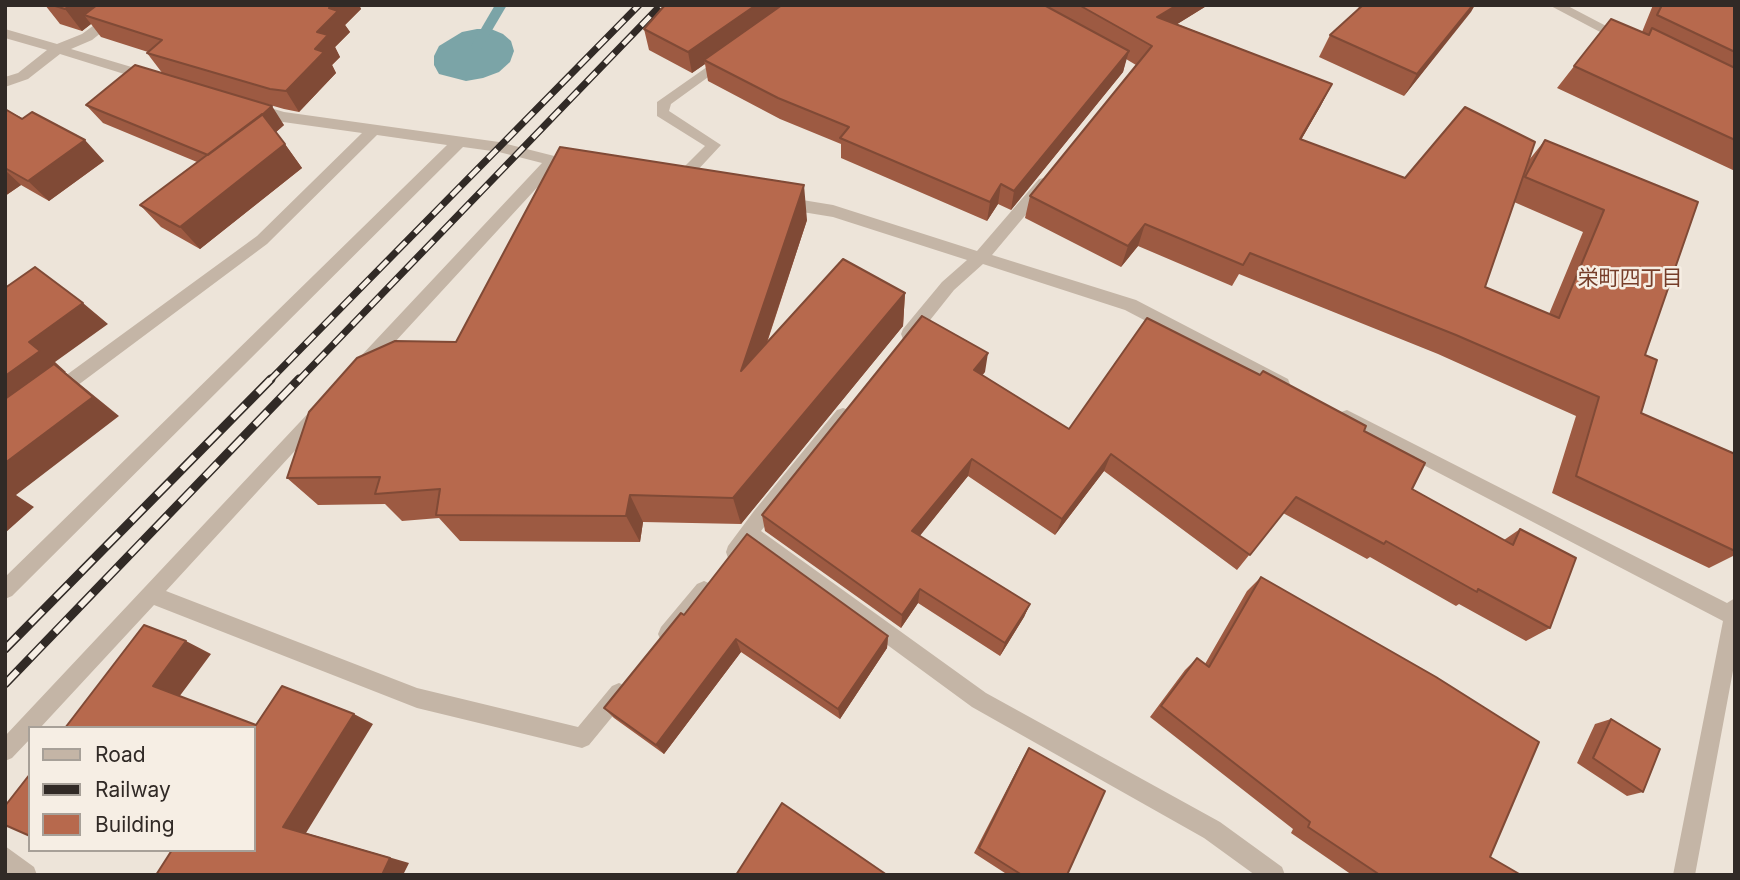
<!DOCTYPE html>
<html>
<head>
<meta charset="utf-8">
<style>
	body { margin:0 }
	#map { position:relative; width:1740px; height:880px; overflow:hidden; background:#ede4d9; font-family:Inter,sans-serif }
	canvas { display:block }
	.frame { position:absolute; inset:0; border:7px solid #312a26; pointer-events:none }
	.legend { position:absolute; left:28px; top:726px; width:228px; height:126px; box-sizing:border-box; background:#f6eee4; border:2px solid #a7a098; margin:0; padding:9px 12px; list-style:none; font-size:21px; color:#312a26 }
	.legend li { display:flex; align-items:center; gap:14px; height:35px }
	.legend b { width:35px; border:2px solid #a7a098 }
</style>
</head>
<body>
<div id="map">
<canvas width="1740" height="880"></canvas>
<div class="frame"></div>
<ul class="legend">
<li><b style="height:9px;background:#c4b5a6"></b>Road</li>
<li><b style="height:9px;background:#312a26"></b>Railway</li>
<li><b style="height:19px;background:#b7694d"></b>Building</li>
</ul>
</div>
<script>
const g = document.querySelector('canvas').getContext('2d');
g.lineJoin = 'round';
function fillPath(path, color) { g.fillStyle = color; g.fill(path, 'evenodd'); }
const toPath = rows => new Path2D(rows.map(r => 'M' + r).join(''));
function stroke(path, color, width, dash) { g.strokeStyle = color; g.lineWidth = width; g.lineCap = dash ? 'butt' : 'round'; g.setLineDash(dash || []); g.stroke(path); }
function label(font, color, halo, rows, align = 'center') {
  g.font = font + ' Inter,"Noto Sans JP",sans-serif'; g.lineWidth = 5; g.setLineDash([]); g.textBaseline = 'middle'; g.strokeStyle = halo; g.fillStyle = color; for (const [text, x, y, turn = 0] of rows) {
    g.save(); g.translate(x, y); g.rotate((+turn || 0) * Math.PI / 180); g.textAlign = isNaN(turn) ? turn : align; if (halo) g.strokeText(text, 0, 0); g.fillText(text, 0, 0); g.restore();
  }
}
fillPath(toPath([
	[477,29,491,29,503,34,511,41,514,51,510,62,499,72,483,78,466,81,439,74,434,65,434,56,439,46,462,32]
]), '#7ba4a7');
fillPath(toPath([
	[495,5,507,5,481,49,473,49,471,46,495,5]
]), '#7ba4a7');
fillPath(toPath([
	[121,5,136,5,92,40,71,49,155,74,155,80,150,82,60,54,28,79,5,87,5,77,18,73,47,50,5,38,5,29,57,44,82,34,121,5],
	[1549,5,1566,5,1631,39,1624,43,1619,42,1549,5],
	[724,55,731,59,729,62,671,104,669,111,721,145,681,188,671,188,669,184,671,180,705,146,657,116,657,102,724,55],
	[257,104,284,112,499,142,574,161,581,166,574,171,556,167,371,368,359,368,357,363,359,358,542,163,499,152,463,147,12,596,5,599,5,577,447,145,377,135,267,244,62,397,50,397,48,392,50,387,257,236,362,133,283,122,252,112,252,106,257,104],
	[1044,178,1051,183,1049,187,992,255,1136,300,1288,379,1290,384,1288,389,1276,389,1125,310,983,264,954,290,915,339,903,339,901,334,903,329,942,282,967,260,833,217,784,209,777,203,784,197,833,205,977,251,1039,179,1044,178],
	[320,405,326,407,329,412,326,417,166,591,417,688,578,727,612,686,619,683,626,686,629,693,626,700,589,745,582,748,417,708,154,605,40,728,30,728,30,739,12,758,5,761,5,736,314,407,320,405],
	[843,408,849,410,852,415,849,420,761,531,986,693,1220,822,1282,867,1285,875,1255,875,1204,838,972,707,751,545,742,558,735,561,728,558,726,552,728,546,754,511,837,410,843,408],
	[1347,410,1727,603,1735,598,1735,660,1695,875,1673,875,1723,621,1341,422,1338,417,1341,412,1347,410],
	[704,581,711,584,714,590,711,596,675,641,668,643,661,641,658,634,661,627,697,584,704,581],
	[5,846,34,867,37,875,9,875,5,872,5,846]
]), '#c4b5a6');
const railFar1 = toPath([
	[269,381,639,5],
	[298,381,661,5]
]);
const rail = toPath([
	[5,649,271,379],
	[5,684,299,379]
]);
stroke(railFar1, '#312a26', 7);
stroke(rail, '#312a26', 9);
stroke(railFar1, '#f6eee4', 4.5, [13]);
stroke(rail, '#f6eee4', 6, [18]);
fillPath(toPath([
	[45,5,359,5,361,9,345,25,350,32,335,47,340,57,332,65,336,73,299,112,284,109,176,78,284,125,276,132,302,168,200,249,161,227,140,205,197,162,103,123,86,105,163,74,147,53,148,52,101,37,91,24,82,31,60,24],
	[1049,5,1208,5,1177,24,1332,84,1320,107,1301,140,1405,178,1529,160,1545,140,1698,202,1645,355,1641,413,1735,454,1735,555,1709,568,1552,493,1576,416,1438,354,1239,274,1232,286,1138,246,1121,267,1025,218,1030,196,1136,65,1126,59,1123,72,1011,210,998,204,987,221,841,158,841,144,780,119,708,81,705,64,692,73,649,50,644,29,1050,9],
	[1514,202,1583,232,1549,314,1485,287],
	[1354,5,1475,5,1404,96,1319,57,1330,35,1360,8],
	[1653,5,1735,5,1735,171,1557,88,1611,19,1642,32],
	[5,109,104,161,49,201,21,185,5,196],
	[807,220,767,343,905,293,903,326,741,524,643,522,640,542,460,541,439,518,402,521,385,504,318,505,287,478,456,342],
	[985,372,982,375,1069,429,1364,431,1412,489,1504,540,1520,529,1550,628,1526,641,1459,604,1456,606,1370,557,1367,559,1283,513,1237,570,1104,471,1055,535,968,476,919,536,1030,604,1024,617,1000,656,918,603,901,628,765,531,762,515],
	[1261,577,1490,857,1521,875,1352,875,1291,833,1293,829,1150,717,1185,670,1197,658,1205,664,1247,591],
	[684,615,888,636,887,648,840,719,741,652,664,754,614,718,604,708],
	[1611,719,1643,792,1627,796,1577,763,1595,724],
	[1029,748,1067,875,1008,875,974,853,1023,758]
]), '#9d5a42');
fillPath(toPath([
	[70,5,116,5,84,15,91,24,82,31,65,9],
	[332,5,359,5,361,9,345,25,350,32,335,47,340,57,332,65,336,73,299,112,286,91,315,49,317,32,329,8],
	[756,5,789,5,704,60,705,64,692,73,688,52],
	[1177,5,1208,5,1150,41,1157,17],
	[1473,5,1475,5,1471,12,1404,96,1417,74],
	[1129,51,1123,72,1011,210,1014,191],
	[1332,84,1320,107,1288,162,1300,139],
	[272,106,284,125,228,175,214,157],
	[85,140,104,161,49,201,28,181],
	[285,144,302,168,200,249,180,227],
	[5,170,21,185,5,196],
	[1001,184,998,204,987,221,990,202],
	[804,185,807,220,747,402,741,371],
	[1145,224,1138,246,1121,267,1128,246],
	[905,293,903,326,741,524,733,498],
	[83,303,108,324,55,362,66,372,65,372,119,416,16,495,34,507,5,533,5,463,93,397,5,401,5,376,29,342],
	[988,353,985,372,971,388,974,370],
	[1111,454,1104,471,1055,535,1062,519],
	[972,459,968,476,911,547,912,531],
	[630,495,643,522,640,542,626,516],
	[920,589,918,603,901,628,902,615],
	[1030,604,1024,617,1000,656,1005,643],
	[888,636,887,648,840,719,838,709],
	[736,639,741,652,664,754,656,745],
	[186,641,211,654,179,697,153,686],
	[354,714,373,724,306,833,409,863,403,875,382,875,283,827]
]), '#804a36');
const building = toPath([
	[52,5,70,5,65,9,52,5],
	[97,5,332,5,329,8,338,11,317,32,328,35,315,49,324,52,286,91,270,89,147,53,162,40,84,15,97,5],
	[665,5,756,5,688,52,644,29,665,5],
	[782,5,1044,5,1129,51,1014,191,1001,184,990,202,840,138,849,127,778,98,704,60,782,5],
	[1079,5,1177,5,1157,17,1332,84,1300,139,1405,178,1465,107,1535,142,1485,287,1559,318,1604,210,1525,177,1545,140,1698,202,1645,355,1657,360,1641,413,1735,454,1735,551,1576,476,1599,397,1456,335,1250,253,1243,265,1145,224,1128,246,1030,196,1152,46,1079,5],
	[1363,5,1473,5,1417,74,1330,35,1363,5],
	[1662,5,1735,5,1735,52,1657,15,1662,5],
	[1611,19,1649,35,1652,28,1735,68,1735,140,1574,66,1611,19],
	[135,65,272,106,262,115,208,155,86,105,135,65],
	[5,109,22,119,32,112,85,140,28,181,5,168,5,109],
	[262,114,285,144,180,227,140,205,262,114],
	[560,147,804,185,741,371,843,259,905,293,733,498,630,495,626,516,436,515,440,489,375,494,380,477,287,478,309,412,357,358,395,341,456,342,560,147],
	[35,267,83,303,29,342,40,351,5,376,5,288,35,267],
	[922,316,988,353,974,370,1069,429,1147,318,1260,375,1263,371,1366,426,1364,431,1425,463,1412,489,1513,545,1520,529,1576,558,1550,628,1478,589,1477,592,1386,541,1384,544,1296,497,1250,555,1111,454,1062,519,972,459,912,531,1030,604,1005,643,920,589,902,615,762,515,922,316],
	[54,364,93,397,5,463,5,405,6,405,5,404,5,399,54,364],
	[747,534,888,636,838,709,736,639,656,745,604,708,681,613,684,615,747,534],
	[1261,577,1436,677,1539,742,1490,857,1521,875,1380,875,1308,827,1310,822,1161,706,1197,658,1209,667,1261,577],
	[144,625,186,641,153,686,256,725,282,686,354,714,283,827,390,858,382,875,156,875,172,850,254,850,254,728,65,728,144,625],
	[1611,719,1660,749,1643,792,1593,758,1611,719],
	[1029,748,1105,791,1067,875,1022,875,979,848,1029,748],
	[30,774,30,836,5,825,5,806,30,774],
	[782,803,887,875,736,875,782,803]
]);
fillPath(building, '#b7694d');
stroke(building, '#804a36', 2);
label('21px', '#763d29', '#f6eee4', [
	["栄町四丁目",1630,279]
]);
</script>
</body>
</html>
